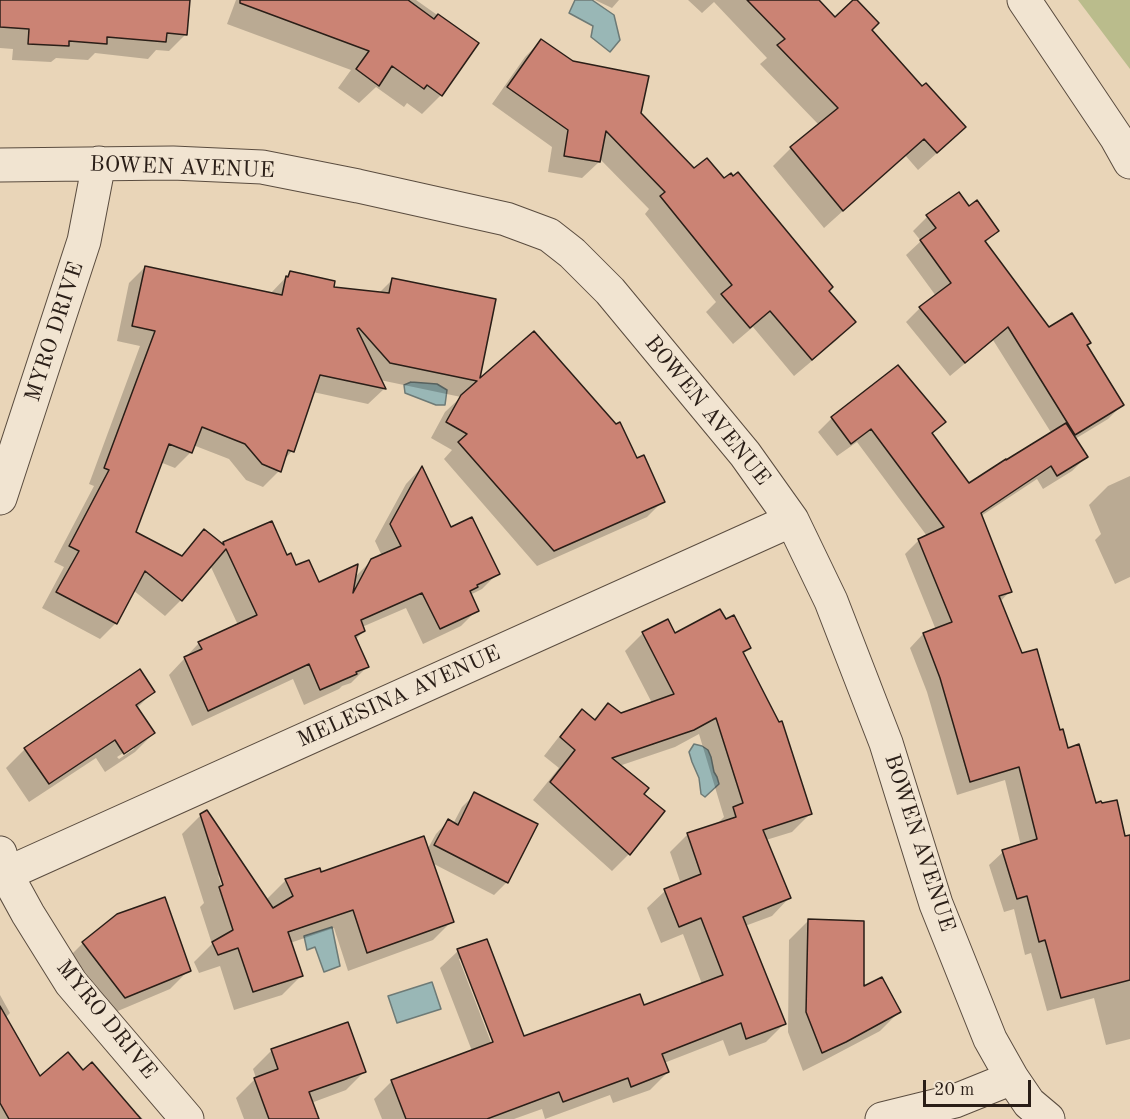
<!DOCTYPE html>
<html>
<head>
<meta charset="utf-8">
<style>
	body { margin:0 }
	#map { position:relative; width:1130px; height:1119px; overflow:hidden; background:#e9d5b8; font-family:"Old Standard TT",serif }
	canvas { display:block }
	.scale { position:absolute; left:923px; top:1080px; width:108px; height:27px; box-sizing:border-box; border:3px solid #2a1e17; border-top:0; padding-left:8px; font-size:18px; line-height:21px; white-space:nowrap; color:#2a1e17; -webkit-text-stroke:4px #f1e4d1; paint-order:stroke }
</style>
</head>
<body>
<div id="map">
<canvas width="1130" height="1119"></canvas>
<div class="scale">20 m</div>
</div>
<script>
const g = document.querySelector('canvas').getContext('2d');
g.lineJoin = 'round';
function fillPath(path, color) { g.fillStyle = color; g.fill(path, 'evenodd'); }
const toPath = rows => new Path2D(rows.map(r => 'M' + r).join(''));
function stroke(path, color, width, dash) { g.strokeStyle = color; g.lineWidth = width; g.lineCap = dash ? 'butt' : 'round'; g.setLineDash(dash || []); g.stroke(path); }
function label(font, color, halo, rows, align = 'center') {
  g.font = font + ' "Old Standard TT",serif'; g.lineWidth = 6; g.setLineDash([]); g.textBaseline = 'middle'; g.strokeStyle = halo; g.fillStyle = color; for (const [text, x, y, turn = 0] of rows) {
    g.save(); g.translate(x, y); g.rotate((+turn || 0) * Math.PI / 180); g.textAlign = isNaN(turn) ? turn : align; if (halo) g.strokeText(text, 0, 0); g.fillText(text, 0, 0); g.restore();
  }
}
fillPath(toPath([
	[1078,0,1130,0,1130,69]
]), '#babc8c');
const water = toPath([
	[575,0,592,0,614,15,620,40,610,52,591,37,593,26,569,13,575,0],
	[411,382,437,384,447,390,445,405,436,405,405,393,404,385,411,382],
	[694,744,702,746,708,750,711,757,714,772,717,777,719,784,705,797,701,794,699,778,692,762,689,752,694,744],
	[332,927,340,966,324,972,315,947,307,950,304,936,332,927],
	[432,982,441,1009,397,1023,388,996,432,982]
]);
fillPath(water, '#99b7b6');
stroke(water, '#6d7a76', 1.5);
fillPath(toPath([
	[0,0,189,0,186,34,169,51,156,50,148,59,95,53,88,60,56,58,51,62,12,60,13,49,0,48],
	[236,0,416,0,477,43,441,95,422,114,407,103,404,107,376,87,359,103,338,88,351,70,227,24],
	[595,0,619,0,612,8],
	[688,0,817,0,835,19,870,30,946,145,918,170,905,155,824,228,773,166,791,148,819,125,760,64,767,58,714,2,702,13],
	[541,41,639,114,694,170,827,291,854,322,838,339,794,376,753,327,733,344,706,312,716,302,645,214,649,209,599,158,599,162,582,178,548,172,552,147,492,104,525,57],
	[959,194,969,208,997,231,985,243,1048,329,1086,346,1122,405,1108,419,1075,439,1086,457,1072,471,1043,489,1037,479,981,516,1010,591,1000,602,1021,655,1095,804,1130,903,1130,1039,1106,1045,1094,998,1047,1011,1031,953,1025,955,1014,909,1004,912,989,865,1003,852,1021,846,1005,780,957,795,927,692,910,648,923,634,936,630,905,554,919,540,927,536,857,442,837,456,818,432,832,418,944,422,931,435,968,485,1052,434,993,340,950,376,906,322,920,308,936,296,906,255,921,241,913,231,927,217],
	[145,267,270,294,290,273,332,288,378,294,393,279,478,382,636,460,663,501,647,517,537,566,444,459,452,450,431,438,445,412,461,397,380,380,384,389,368,404,313,392,292,451,283,461,279,471,263,487,246,480,229,459,193,445,191,452,175,468,160,462,134,533,180,557,204,531,222,545,224,544,286,556,295,567,318,584,354,578,372,560,382,556,375,541,406,484,421,468,450,529,498,573,482,589,470,595,477,610,461,626,423,644,406,608,362,627,364,631,355,640,367,667,351,683,342,686,339,689,304,705,293,679,192,726,169,675,199,643,238,625,210,565,181,600,165,616,133,590,116,623,100,639,42,608,64,567,54,562,94,486,89,484,140,346,117,341,129,283],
	[1130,476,1130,577,1115,584,1095,540,1101,534,1089,505,1108,486],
	[667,621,675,635,725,621,749,648,743,654,810,814,792,832,766,840,789,898,772,916,745,926,784,1024,766,1042,729,1056,723,1040,664,1063,668,1072,650,1090,613,1103,610,1095,545,1119,542,1109,514,1119,382,1119,374,1099,392,1081,472,1051,440,968,458,951,523,1038,644,1007,702,984,683,934,661,943,647,908,665,891,681,884,670,852,688,834,716,825,724,817,699,734,675,747,619,766,642,794,629,854,612,871,533,800,559,768,544,756,565,729,582,711,593,720,609,705,620,715,652,703,625,651,643,633],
	[459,959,462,959,497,1049,494,1050],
	[153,692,137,708,154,733,135,752,105,772,96,758,29,802,6,768,25,749],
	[134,746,134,749,119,759,117,757],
	[475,794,507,882,494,895,432,863,452,921,433,940,348,971,334,928,290,943,301,976,282,995,234,1010,220,966,199,973,194,962,212,944,200,907,204,903,182,834,201,815,266,900,286,880,320,874,427,850,436,834,448,821,453,824,462,807],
	[218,875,223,880,224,893],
	[808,921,862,988,899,1012,880,1031,825,1060,803,1071,788,1032,789,940],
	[83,943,189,970,170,989,106,1016,64,962],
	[0,995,10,1013,5,1018,40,1078,83,1072,136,1115,138,1114,143,1119,0,1119],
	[272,1050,365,1071,346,1090,311,1103,317,1119,244,1119,236,1098,256,1078,253,1069]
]), '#0003');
const building = toPath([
	[0,0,190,0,187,35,167,33,166,42,107,37,107,44,69,41,69,46,28,44,29,29,0,27,0,0],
	[240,0,408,0,434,19,438,14,479,43,442,96,427,85,424,89,392,66,379,86,356,69,369,51,240,3,240,0],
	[747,0,819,0,835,17,853,0,857,0,879,23,872,30,922,86,926,83,966,127,937,153,924,139,843,211,790,147,838,108,777,45,785,39,747,0],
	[541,39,573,61,649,76,641,113,694,168,707,158,724,178,731,173,733,176,738,172,833,287,829,291,856,322,812,360,770,311,750,328,721,294,732,285,660,196,665,192,606,131,600,162,564,156,568,130,507,87,541,39],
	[959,192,969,206,977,200,999,231,985,241,1049,327,1072,313,1091,343,1087,345,1124,405,1075,435,1008,327,965,363,919,307,951,283,920,240,936,228,926,215,959,192],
	[145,266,282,295,286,276,288,277,290,271,335,281,334,287,389,293,392,278,496,299,480,378,534,331,616,424,620,422,637,458,644,455,665,502,554,551,458,442,467,434,446,422,461,395,477,381,390,363,359,328,357,329,386,389,320,375,294,452,288,450,281,472,262,464,245,444,202,427,192,453,169,444,136,532,182,556,204,529,224,545,223,542,272,521,287,555,291,553,296,565,309,560,319,582,358,564,353,593,371,559,401,546,390,524,422,466,451,527,472,517,500,574,477,585,478,587,470,591,479,611,440,629,422,593,361,620,365,631,355,636,369,667,356,672,357,674,320,690,309,664,208,711,184,657,202,649,198,642,257,615,226,549,182,601,145,571,117,624,56,592,79,551,69,546,109,470,104,468,155,331,132,326,145,266],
	[898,365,946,422,932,433,969,483,1006,459,1006,460,1066,423,1088,457,1057,476,1051,466,981,513,1012,592,999,596,1022,653,1037,649,1060,730,1063,729,1068,748,1079,744,1096,803,1101,801,1102,803,1117,800,1125,836,1130,835,1130,980,1061,998,1045,940,1039,942,1027,896,1017,899,1002,850,1037,839,1019,767,970,782,940,678,923,633,952,622,918,539,944,527,871,429,851,444,831,417,898,365],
	[720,609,726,619,734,615,751,648,743,652,779,722,782,721,812,814,763,830,791,898,743,917,786,1024,746,1039,741,1023,662,1054,669,1072,631,1087,628,1078,563,1102,559,1092,487,1119,406,1119,391,1080,493,1042,457,949,487,939,524,1036,640,994,644,1005,723,975,701,918,679,927,664,889,701,874,687,833,736,817,733,807,743,803,716,718,694,730,612,758,649,788,644,794,665,811,630,855,550,782,575,750,560,737,582,709,595,720,608,703,621,713,674,694,642,632,668,619,675,633,720,609],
	[140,669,155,692,136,705,155,733,124,754,115,740,49,784,24,748,140,669],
	[474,792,538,824,508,883,434,845,448,819,458,825,474,792],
	[207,810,273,908,293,896,285,879,320,868,321,872,424,836,454,922,367,953,353,910,288,932,303,976,253,992,238,948,218,955,212,942,233,930,219,887,223,885,200,814,207,810],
	[165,897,191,971,125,998,82,942,117,914,165,897],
	[808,919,864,921,864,986,882,977,901,1012,846,1042,822,1053,806,1012,808,919],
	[0,1006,40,1076,68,1052,83,1070,92,1062,141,1119,9,1119,0,1103,0,1006],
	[348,1022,366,1072,309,1092,319,1119,269,1119,254,1078,278,1069,271,1049,348,1022]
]);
fillPath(building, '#cb8374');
stroke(building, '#2a1e17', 1.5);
const street = toPath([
	[1024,0,1116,137,1130,162],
	[0,165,173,163,262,167,358,186,506,219,549,235,572,253,610,291,745,454,792,520,831,601,886,743,936,904,990,1039,1012,1078,1029,1103,1048,1119],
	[0,498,84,241,99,163],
	[0,853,6,874,28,914,71,983,187,1119],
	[6,874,792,520],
	[882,1119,955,1101,1012,1078]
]);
stroke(street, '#5a4c3f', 35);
stroke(street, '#f1e4d1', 33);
label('22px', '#2a1e17', '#f1e4d1', [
	["BOWEN AVENUE",182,168,2],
	["MYRO DRIVE",55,332,-72],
	["BOWEN AVENUE",707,411,51],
	["MELESINA AVENUE",399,697,-24],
	["BOWEN AVENUE",919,843,72],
	["MYRO DRIVE",106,1020,51]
]);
</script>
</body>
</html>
